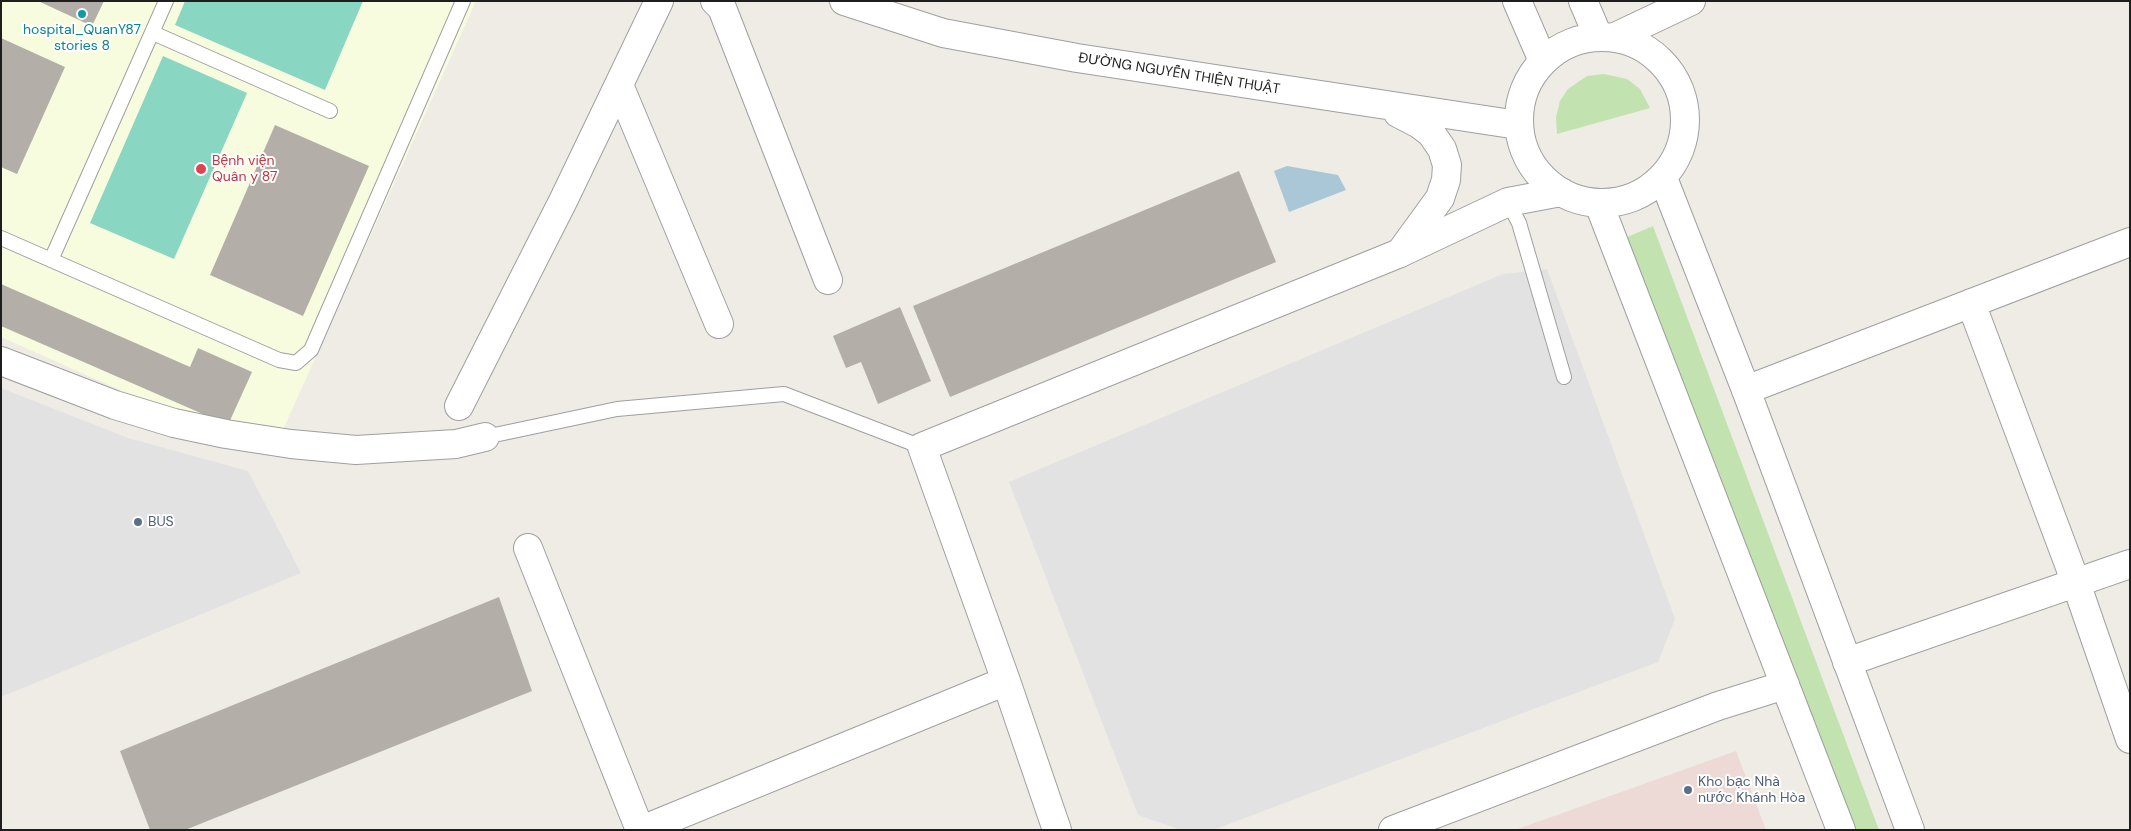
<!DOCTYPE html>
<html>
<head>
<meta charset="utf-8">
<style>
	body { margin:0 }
	#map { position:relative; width:2131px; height:831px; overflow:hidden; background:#eeece5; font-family:"DM Sans",sans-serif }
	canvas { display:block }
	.frame { position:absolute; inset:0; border:2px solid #1e1e1e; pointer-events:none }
</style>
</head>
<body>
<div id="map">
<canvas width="2131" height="831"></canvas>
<div class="frame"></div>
</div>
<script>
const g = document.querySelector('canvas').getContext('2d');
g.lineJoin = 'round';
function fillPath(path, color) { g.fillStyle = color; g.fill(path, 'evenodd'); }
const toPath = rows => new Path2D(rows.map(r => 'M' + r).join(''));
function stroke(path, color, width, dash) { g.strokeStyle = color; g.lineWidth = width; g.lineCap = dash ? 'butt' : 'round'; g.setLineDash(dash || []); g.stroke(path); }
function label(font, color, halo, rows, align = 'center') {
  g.font = font + ' "DM Sans",sans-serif'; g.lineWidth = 4; g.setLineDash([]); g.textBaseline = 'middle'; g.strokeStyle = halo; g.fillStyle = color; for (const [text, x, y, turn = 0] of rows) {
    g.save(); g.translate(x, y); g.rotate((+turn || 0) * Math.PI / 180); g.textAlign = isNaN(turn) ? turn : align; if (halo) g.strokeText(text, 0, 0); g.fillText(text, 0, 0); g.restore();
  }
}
fillPath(toPath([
	[1736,751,1766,830,1515,830]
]), '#edd9d5');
fillPath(toPath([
	[1,1,476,1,281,434,228,425,120,390,1,337]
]), '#f8fcdf');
fillPath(toPath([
	[1604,74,1627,79,1640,89,1650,108,1557,134,1556,117,1560,101,1568,89,1587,76],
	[1653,226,1879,830,1853,830,1625,238]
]), '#c2e3af');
fillPath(toPath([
	[185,1,363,1,325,90,175,25],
	[163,56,247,93,174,259,90,223]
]), '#89d6c2');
fillPath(toPath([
	[1547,269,1675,619,1658,662,1213,830,1181,830,1138,815,1009,482,1503,274],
	[1,388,128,438,248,471,301,573,1,697]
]), '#e2e2e2');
fillPath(toPath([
	[1287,166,1338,175,1346,190,1289,212,1274,171]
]), '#a9c7d7');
fillPath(toPath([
	[38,1,104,1,92,26],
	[1,38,65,67,17,174,1,167],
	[275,125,369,166,303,316,210,275],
	[1239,171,1276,262,950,397,913,306],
	[1,284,190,367,198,348,252,372,228,425,1,326],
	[900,307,931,381,878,404,861,362,846,368,833,336],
	[499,597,532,691,185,830,150,830,120,751]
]), '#b3aea7');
const service = toPath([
	[153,33,330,111],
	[1508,202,1519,223,1564,377],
	[1,238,279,360,296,363,311,350,463,1],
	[51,260,166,1],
	[485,437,617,409,784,394,922,447]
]);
const minor = toPath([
	[715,1,722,8,828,280],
	[1615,37,1691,1],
	[619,85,719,324],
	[1971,303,2076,583,2130,739],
	[1,361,115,405,174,423,226,434,291,444,356,450,456,444,485,437],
	[1746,390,2130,242],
	[459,406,564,199,659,1],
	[528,548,640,830],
	[1847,662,2130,564],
	[1006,681,922,447,1400,253,1508,202,1561,192],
	[642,830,1006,681,1057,830],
	[1393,830,1718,706,1785,685]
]);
const tertiary = toPath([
	[844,1,943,33,1077,58,1518,125],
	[1517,1,1543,61],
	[1583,1,1598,36],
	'1519 120a83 83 0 1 1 166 0a83 83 0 1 1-166 0Z',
	[1398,113,1419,124,1431,133,1442,149,1447,165,1446,180,1440,198,1400,253],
	[1663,178,1746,390,1910,830],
	[1599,204,1841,830]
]);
stroke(service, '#9f9f9f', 16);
stroke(minor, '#9f9f9f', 30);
stroke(tertiary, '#9f9f9f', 30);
stroke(service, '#fff', 14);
stroke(minor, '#fff', 28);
stroke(tertiary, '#fff', 28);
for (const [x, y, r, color] of [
	[82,14,5,"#0f9aa8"],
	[201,169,6,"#e0444e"],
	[138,522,5,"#5c6f8a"],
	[1688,790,5,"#5c6f8a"]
]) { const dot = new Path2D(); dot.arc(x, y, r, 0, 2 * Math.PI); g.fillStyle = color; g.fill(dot); stroke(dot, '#fff', 2); }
label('14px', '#0d838f', '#fff', [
	["hospital_QuanY87",82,30],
	["stories 8",82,46]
]);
label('14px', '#1e1e1e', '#fff', [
	["ĐƯỜNG NGUYỄN THIỆN THUẬT",1179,74,9]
]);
label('14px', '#be3a42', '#fff', [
	["Bệnh viện",212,161],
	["Quân y 87",212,177]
], 'left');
label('14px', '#4e5e75', '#fff', [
	["BUS",148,522],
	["Kho bạc Nhà",1698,782],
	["nước Khánh Hòa",1698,798]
], 'left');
</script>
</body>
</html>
